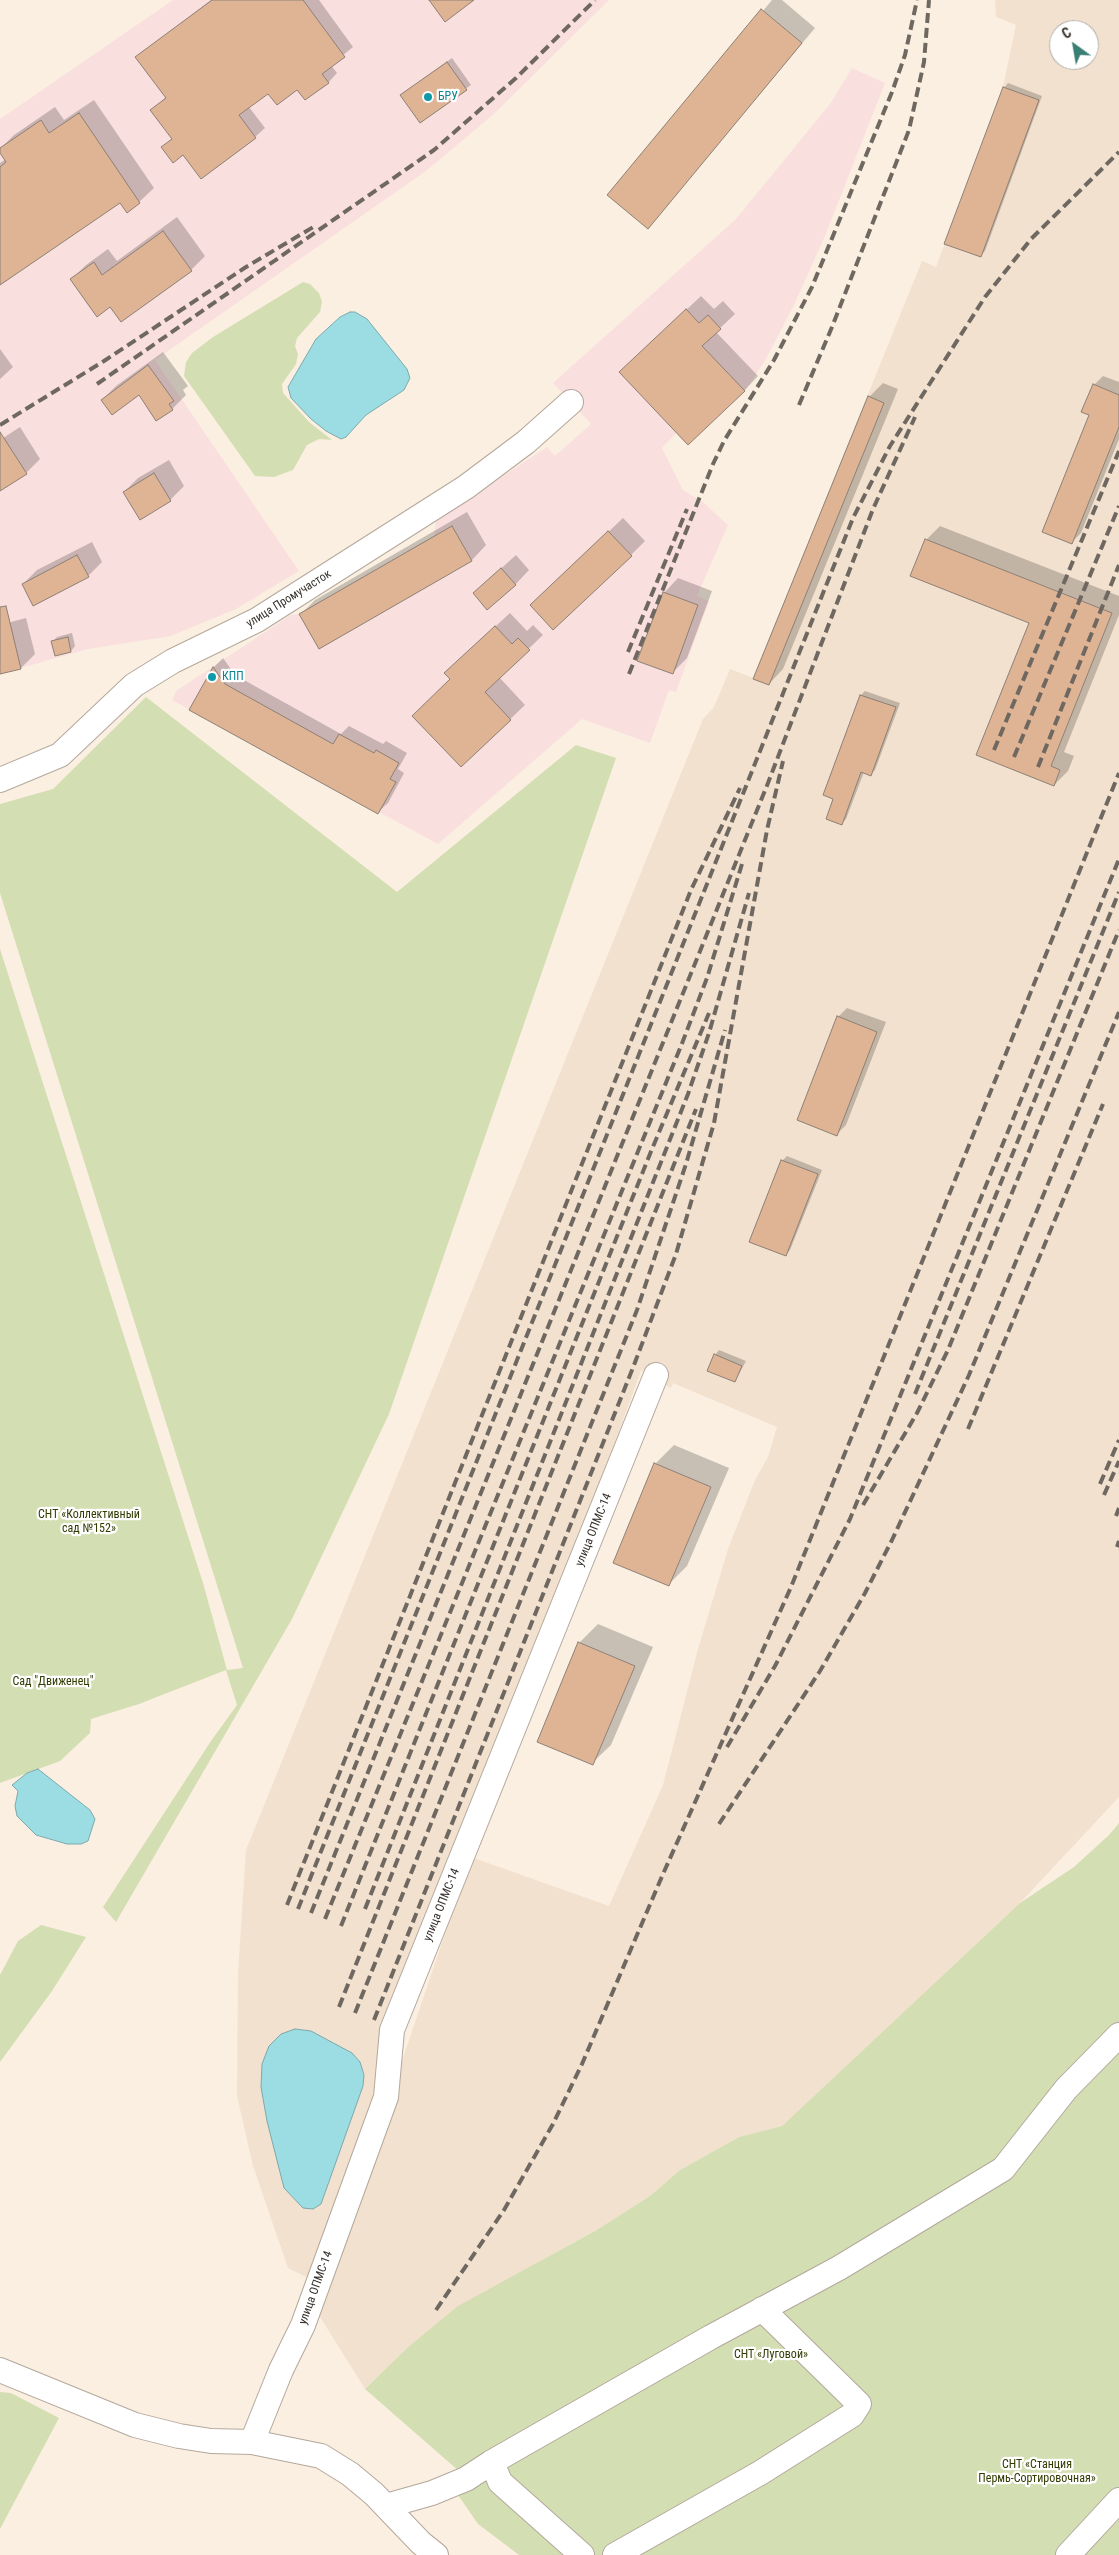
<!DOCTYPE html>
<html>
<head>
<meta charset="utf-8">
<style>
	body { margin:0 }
	#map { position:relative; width:1119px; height:2555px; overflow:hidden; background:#fbefe1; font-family:"Roboto Condensed",sans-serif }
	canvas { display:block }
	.north { position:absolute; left:1049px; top:20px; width:50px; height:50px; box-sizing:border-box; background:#fff; border:1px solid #afadab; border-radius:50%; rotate:328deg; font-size:14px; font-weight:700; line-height:20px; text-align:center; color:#36312c }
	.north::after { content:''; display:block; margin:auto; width:18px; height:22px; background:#3a7f74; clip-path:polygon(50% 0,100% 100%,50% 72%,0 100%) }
</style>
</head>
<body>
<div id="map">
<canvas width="1119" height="2555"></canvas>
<div class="north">С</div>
</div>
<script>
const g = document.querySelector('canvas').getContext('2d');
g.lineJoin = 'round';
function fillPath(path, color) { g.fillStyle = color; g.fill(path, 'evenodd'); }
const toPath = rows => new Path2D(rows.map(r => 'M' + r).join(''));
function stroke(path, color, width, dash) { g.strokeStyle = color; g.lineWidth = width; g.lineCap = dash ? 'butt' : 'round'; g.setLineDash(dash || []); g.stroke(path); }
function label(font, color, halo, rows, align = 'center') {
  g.font = font + ' "Roboto Condensed",sans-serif'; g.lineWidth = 4.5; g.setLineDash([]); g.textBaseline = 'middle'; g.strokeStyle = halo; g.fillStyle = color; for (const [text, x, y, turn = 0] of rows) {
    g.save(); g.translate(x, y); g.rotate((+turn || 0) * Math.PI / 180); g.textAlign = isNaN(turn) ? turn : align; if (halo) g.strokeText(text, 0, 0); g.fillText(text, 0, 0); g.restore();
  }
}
fillPath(toPath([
	[173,0,609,0,495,113,426,171,155,360,299,571,236,609,171,636,88,649,0,674,0,119],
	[852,68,885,83,825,236,794,305,766,359,745,391,688,445,676,433,662,448,683,490,704,503,728,525,697,596,709,601,676,692,669,690,650,743,582,719,438,844,172,700,176,691,291,615,299,614,434,536,436,520,547,447,555,456,591,424,553,383,736,219,830,104]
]), '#fadfdf');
fillPath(toPath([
	[995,0,1119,0,1119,1797,1020,1903,782,2126,739,2137,680,2170,650,2196,595,2231,542,2260,406,2349,365,2389,317,2312,471,1857,609,1906,663,1785,698,1649,728,1549,755,1480,768,1457,777,1427,673,1383,671,1388,659,1382,657,1375,641,1371,308,2278,288,2268,253,2166,237,2096,238,1974,246,1850,703,719,714,707,730,669,753,678,922,261,936,267,1003,87,1016,25,996,17],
	[1059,30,1089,30,1089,60,1059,60]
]), '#f2e1ce');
fillPath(toPath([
	[303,282,310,284,319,293,322,302,320,312,297,338,295,346,298,354,296,364,282,384,283,393,309,422,332,440,319,439,307,445,293,470,274,477,255,476,184,376,186,362,192,353,213,337],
	[146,697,397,892,576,745,616,758,389,1414,292,1619,116,1922,103,1907,211,1741,237,1705,226,1670,139,1704,91,1719,90,1733,60,1761,0,1783,0,949,203,1583,227,1670,243,1668,0,893,0,804,53,789],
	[1119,1823,1119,2555,519,2555,478,2524,458,2495,469,2489,460,2472,365,2389,406,2349,458,2306,595,2231,650,2196,680,2170,739,2137,782,2126,1020,1903,1074,1867,1109,1835],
	[41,1925,86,1937,52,1991,0,2062,0,1975,18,1941],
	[0,2392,11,2393,59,2418,0,2529]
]), '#d4deb3');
const water = toPath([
	[350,312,355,312,367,319,407,369,410,378,404,390,366,415,346,437,341,439,326,431,311,419,291,398,288,387,316,339,340,317,350,312],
	[38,1769,90,1810,95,1819,88,1841,81,1844,67,1844,36,1835,17,1816,15,1806,18,1791,12,1785,27,1773,38,1769],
	[295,2029,311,2031,352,2053,360,2062,364,2075,363,2086,321,2204,313,2209,303,2208,284,2188,267,2121,261,2087,262,2064,269,2046,281,2034,295,2029]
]);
fillPath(water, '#9cdce3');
stroke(water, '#7da9ac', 1);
fillPath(toPath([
	[211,0,319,0,353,47,331,65,337,73,328,83,269,92,249,107,265,128,255,137,184,153,163,147,172,138,152,110,166,97,137,57],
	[772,0,782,0,815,28,648,227,609,195],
	[452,58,471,85,420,121,406,91],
	[1008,83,1042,96,985,251,980,256,1004,88],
	[94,100,154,188,139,202,121,201,0,283,0,163,6,159,0,149,14,135,55,107,64,120],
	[177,217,205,256,191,270,72,279,86,265,108,249,117,261],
	[701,296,714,309,723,301,735,314,716,332,758,376,744,391,635,358],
	[0,349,13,367,0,379],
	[163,352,188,386,183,390,186,395,172,409,139,393,102,400,116,386],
	[1103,376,1119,382,1119,439,1081,533,1072,542,1094,385],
	[883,383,898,389,783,669,769,684,869,397],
	[20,427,40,459,26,473,0,490,0,440],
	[169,460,184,486,170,500,124,492,138,478],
	[467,512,486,545,472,560,320,648,301,614,315,600],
	[623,518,645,541,631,555,546,591],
	[940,526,1119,596,1119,615,1064,752,1074,756,1068,771,1054,785,1030,622,926,540],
	[92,542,102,562,88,576,23,584,37,570],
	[516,555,529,570,515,585,474,593],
	[678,578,712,591,687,658,673,672,664,593],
	[510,613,527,631,533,625,543,635,499,677,525,705,461,766,452,679,460,659],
	[26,618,35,654,21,668,0,673,0,625],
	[72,633,75,646,71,651,52,642,57,637],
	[223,658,235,675,341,734,349,726,383,744,386,741,407,753,398,769,404,773,388,803,378,812,191,709,214,667],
	[865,691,900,703,875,770,871,774,864,772,846,819,842,823,835,798,825,794,861,695],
	[847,1008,886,1022,846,1125,837,1134,838,1017],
	[787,1156,822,1170,790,1250,786,1255,782,1161],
	[719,1350,746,1361,735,1381,715,1355],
	[674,1445,729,1468,687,1566,668,1585,655,1464],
	[598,1624,653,1647,611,1745,592,1763,579,1643]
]), '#0003');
const building = toPath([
	[212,0,303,0,345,57,322,74,329,83,305,100,297,90,277,105,268,94,239,115,256,138,201,179,183,155,173,163,161,147,172,139,150,110,166,98,135,57,212,0],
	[429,0,474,0,445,22,429,0],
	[761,9,802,43,648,229,607,195,761,9],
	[447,62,467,90,420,123,400,95,447,62],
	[1003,87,1039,100,981,257,944,244,1003,87],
	[79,113,140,203,127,213,120,203,0,285,0,167,6,162,0,153,0,148,41,120,49,133,79,113],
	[163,231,192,271,121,322,110,307,97,317,70,279,94,262,102,275,163,231],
	[686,309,699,323,708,315,721,329,702,346,745,391,688,445,619,372,686,309],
	[148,365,174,401,169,404,173,410,156,421,139,395,112,415,101,400,148,365],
	[1093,384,1119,395,1119,427,1072,544,1042,532,1089,415,1081,412,1093,384],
	[868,396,884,403,769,685,753,679,868,396],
	[0,432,27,474,0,491,0,432],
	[154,473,171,501,140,520,123,492,154,473],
	[452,526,472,561,319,649,299,614,452,526],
	[608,531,632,556,553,630,530,605,608,531],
	[925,539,1112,613,1051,766,1060,770,1054,786,976,755,1029,623,910,576,925,539],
	[77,555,89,577,33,606,22,584,77,555],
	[501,568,516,585,487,610,473,593,501,568],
	[663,592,698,605,673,674,637,661,663,592],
	[6,606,21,669,0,674,0,607,6,606],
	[495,626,512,644,518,638,530,650,485,692,511,720,461,767,412,716,450,679,444,673,495,626],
	[68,637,71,652,55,656,51,641,68,637],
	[213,667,225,684,333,744,339,734,374,753,376,750,399,763,390,779,396,782,378,814,189,710,213,667],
	[860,695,896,707,871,776,861,772,842,825,826,819,833,799,823,795,860,695],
	[837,1016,877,1032,837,1136,797,1120,837,1016],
	[781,1160,818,1174,786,1256,749,1242,781,1160],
	[714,1354,742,1366,735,1382,707,1371,714,1354],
	[654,1463,711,1487,669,1586,613,1563,654,1463],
	[578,1642,635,1666,593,1765,537,1742,578,1642]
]);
fillPath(building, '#dfb495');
stroke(building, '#8d8076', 1);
const minor = toPath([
	[0,780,60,755,134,685,173,661,257,620,466,487,526,442,571,402],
	[0,2370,135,2425,179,2436,211,2441,252,2442,321,2456,350,2474,374,2494,421,2543,436,2555],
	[252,2442,281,2370,303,2325,386,2097,392,2030,656,1375],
	[492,2462,500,2482,582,2555],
	[386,2506,432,2493,466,2479,492,2462,711,2337,839,2268,1003,2169,1066,2089,1119,2035],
	[615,2555,760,2473,852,2415,859,2404,762,2309],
	[1068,2555,1119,2500]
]);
stroke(minor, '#b4a89c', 26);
stroke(minor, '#fff', 24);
stroke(toPath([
	[97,384,434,150,516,78,595,0],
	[799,405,832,327,909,130,924,62,929,0],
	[0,425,104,361,246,267,315,226],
	[628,652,687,509],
	[629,674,713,464,724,441,774,360,812,287,892,92,905,55,917,0],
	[994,750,1119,451],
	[1014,757,1119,506],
	[1038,767,1119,565],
	[915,1394,1119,892],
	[968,1429,1103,1104],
	[1100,1484,1119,1440],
	[1104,1495,1119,1461],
	[863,1505,917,1413,948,1350,1119,930],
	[1116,1516,1119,1508],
	[1117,1547,1119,1541],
	[727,1747,775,1666,850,1519,1119,859],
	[719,1824,820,1671,865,1593,892,1540,969,1375,1119,1012],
	[287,1905,691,890,740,788],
	[298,1909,853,518,890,446,985,297,1031,239,1119,152],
	[365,1909,688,1094,709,1033,749,893],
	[311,1913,768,783,873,509,915,417],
	[325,1919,681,1046,707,978,742,864],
	[341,1926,652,1149,709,1013],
	[339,2007,696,1109],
	[355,2013,637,1310,686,1164,725,1030],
	[374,2020,634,1365,676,1254,714,1123,767,830,783,761],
	[436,2310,504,2210,553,2124,582,2064,663,1874,791,1587,1119,773]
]), '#6f6861', 4, [10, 5]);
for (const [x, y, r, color] of [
	[428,97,5,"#0f9aa8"],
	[212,677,5,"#0f9aa8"]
]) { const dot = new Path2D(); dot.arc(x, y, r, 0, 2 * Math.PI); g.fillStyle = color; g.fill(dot); stroke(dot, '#fff', 2); }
label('12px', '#0d838f', '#fff', [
	["БРУ",438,97],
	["КПП",222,677]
], 'left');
label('12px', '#36312c', '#fff', [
	["улица Промучасток",289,599,-32],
	["улица ОПМС-14",594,1530,-68],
	["улица ОПМС-14",442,1905,-68],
	["улица ОПМС-14",316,2288,-70]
]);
label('12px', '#323b02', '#fff', [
	["СНТ «Коллективный",89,1515],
	["сад №152»",89,1529],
	["Сад \"Движенец\"",53,1682],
	["СНТ «Луговой»",771,2355],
	["СНТ «Станция",1037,2465],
	["Пермь-Сортировочная»",1037,2479]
]);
</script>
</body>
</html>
